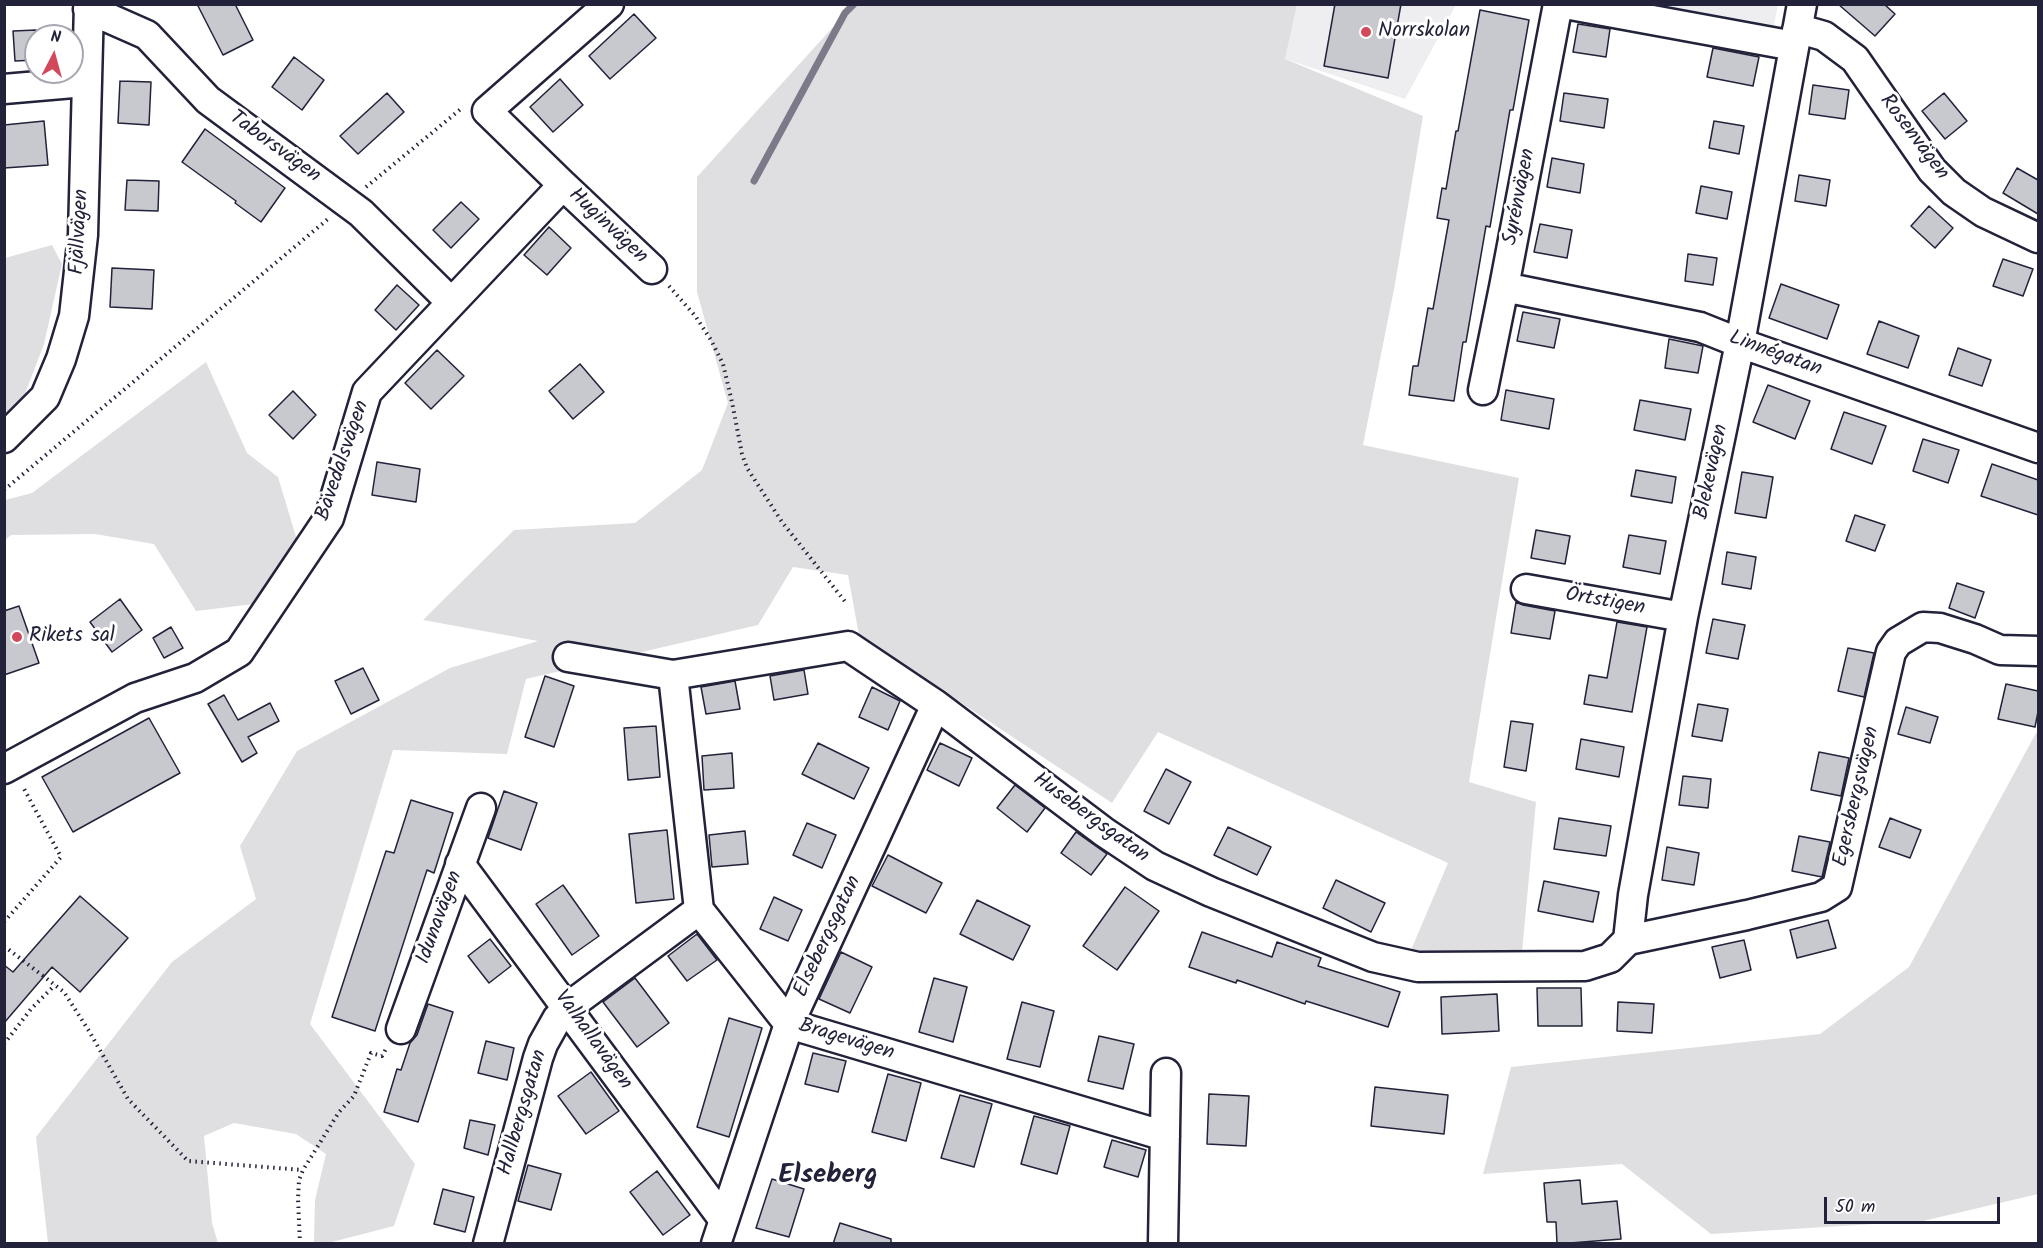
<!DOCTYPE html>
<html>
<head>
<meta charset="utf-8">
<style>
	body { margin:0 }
	#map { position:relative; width:2043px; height:1248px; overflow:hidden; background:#fff; font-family:Kalam,sans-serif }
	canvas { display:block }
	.frame { position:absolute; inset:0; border:6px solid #22223b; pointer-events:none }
	.north { position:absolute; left:24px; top:24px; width:60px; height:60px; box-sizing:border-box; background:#fff; border:2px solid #a7a7b1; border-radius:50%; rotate:6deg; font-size:16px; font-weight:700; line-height:24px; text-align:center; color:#22223b }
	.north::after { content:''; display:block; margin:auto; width:21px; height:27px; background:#d1495b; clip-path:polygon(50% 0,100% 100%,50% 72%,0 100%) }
	.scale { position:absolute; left:1824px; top:1197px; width:176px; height:27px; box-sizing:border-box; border:3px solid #22223b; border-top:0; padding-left:8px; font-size:18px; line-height:21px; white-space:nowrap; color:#22223b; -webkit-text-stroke:4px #fff; paint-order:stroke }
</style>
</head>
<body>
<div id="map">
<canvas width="2043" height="1248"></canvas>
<div class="frame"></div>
<div class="north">N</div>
<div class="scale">50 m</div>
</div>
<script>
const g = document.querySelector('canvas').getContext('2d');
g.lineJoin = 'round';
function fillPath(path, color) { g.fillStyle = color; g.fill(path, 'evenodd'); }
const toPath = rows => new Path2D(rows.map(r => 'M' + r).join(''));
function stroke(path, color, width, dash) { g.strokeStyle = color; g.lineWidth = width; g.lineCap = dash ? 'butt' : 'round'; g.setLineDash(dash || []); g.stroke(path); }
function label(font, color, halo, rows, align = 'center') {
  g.font = font + ' Kalam,sans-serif'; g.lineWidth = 6; g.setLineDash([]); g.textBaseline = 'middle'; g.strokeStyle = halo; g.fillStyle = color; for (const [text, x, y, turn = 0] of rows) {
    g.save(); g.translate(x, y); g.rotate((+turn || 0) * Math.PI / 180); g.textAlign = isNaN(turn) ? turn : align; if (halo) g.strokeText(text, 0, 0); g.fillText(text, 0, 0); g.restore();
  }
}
fillPath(toPath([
	[1297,5,1456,5,1405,99,1285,59],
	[1643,5,1778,5,1773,29]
]), '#eeeef1');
fillPath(toPath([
	[853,5,1297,5,1285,59,1423,116,1395,284,1363,445,1519,478,1469,782,1536,802,1522,952,1475,954,1411,950,1448,863,1158,732,1112,803,859,635,848,575,793,567,758,625,526,679,507,754,393,750,310,1024,415,1164,394,1226,328,1243,314,1243,315,1200,326,1154,296,1134,234,1123,204,1136,212,1223,218,1243,48,1243,36,1137,172,962,256,899,240,846,297,751,450,668,538,641,423,620,514,530,635,523,702,470,728,403,697,292,697,177],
	[52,245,62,264,44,344,22,402,5,413,5,258],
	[206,362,247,453,278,477,297,540,254,604,196,611,154,544,95,534,11,535,5,540,5,500,32,493],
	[2036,733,2038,733,2038,1194,1923,1221,1711,1234,1622,1164,1483,1174,1511,1067,1820,1034,1909,967]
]), '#dfdfe2');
stroke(toPath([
	[754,181,845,13,854,4]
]), '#7a7a88', 7);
const building = toPath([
	[197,4,235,4,253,40,223,55,197,4],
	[1335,4,1401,4,1388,78,1324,66,1335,4],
	[1838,4,1884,4,1895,14,1875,36,1838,4],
	[1480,10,1529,20,1513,110,1510,110,1490,227,1486,226,1466,342,1463,342,1454,401,1409,395,1413,366,1418,366,1428,308,1433,309,1449,220,1437,218,1442,188,1446,189,1456,131,1458,131,1480,10],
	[634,14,656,38,610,79,589,56,634,14],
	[1578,24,1610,29,1606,57,1573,52,1578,24],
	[36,30,36,60,15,61,13,31,36,30],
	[1713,48,1759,57,1753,86,1707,77,1713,48],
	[294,57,324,80,302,110,272,87,294,57],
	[560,79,583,105,553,132,530,107,560,79],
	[120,81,151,82,149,125,118,123,120,81],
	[1813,85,1849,90,1845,119,1809,114,1813,85],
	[387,93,404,112,358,154,340,136,387,93],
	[1564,93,1608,99,1604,128,1560,121,1564,93],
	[1944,93,1967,121,1945,139,1922,111,1944,93],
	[44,121,48,165,4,168,4,125,44,121],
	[1714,121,1744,126,1739,154,1709,148,1714,121],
	[205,129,285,188,261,222,235,203,236,201,182,162,205,129],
	[1552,158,1584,164,1580,193,1547,187,1552,158],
	[2017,168,2038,180,2038,214,2003,193,2017,168],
	[1799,175,1830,180,1826,206,1795,201,1799,175],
	[127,180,159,181,158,211,125,210,127,180],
	[1701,186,1732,192,1727,219,1696,213,1701,186],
	[461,202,479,219,451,248,433,230,461,202],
	[1929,206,1953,228,1935,248,1911,226,1929,206],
	[1540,224,1572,230,1567,258,1534,252,1540,224],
	[549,227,571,248,547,275,524,255,549,227],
	[1688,254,1717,258,1713,285,1685,281,1688,254],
	[2003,259,2033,269,2023,296,1993,286,2003,259],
	[112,268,154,270,152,309,110,307,112,268],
	[1781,284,1839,305,1827,339,1769,318,1781,284],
	[397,285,419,305,396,330,375,310,397,285],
	[1523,312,1560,319,1554,348,1517,341,1523,312],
	[1879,321,1919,336,1908,368,1867,354,1879,321],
	[1669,339,1703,346,1698,373,1665,368,1669,339],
	[1958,348,1991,360,1982,386,1949,375,1958,348],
	[437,350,464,376,431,409,405,383,437,350],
	[580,364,604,392,573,419,549,391,580,364],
	[1768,385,1810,401,1795,439,1753,422,1768,385],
	[1506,390,1554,399,1549,429,1501,420,1506,390],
	[293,391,316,415,293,439,269,415,293,391],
	[1640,400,1691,409,1685,440,1634,430,1640,400],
	[1844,412,1886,426,1872,464,1831,449,1844,412],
	[1923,439,1959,450,1948,483,1913,471,1923,439],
	[377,462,420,469,416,502,372,495,377,462],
	[1992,464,2038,480,2038,515,1981,496,1992,464],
	[1636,470,1676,477,1672,503,1631,496,1636,470],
	[1742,472,1773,477,1766,518,1735,513,1742,472],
	[1855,515,1885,525,1875,551,1846,541,1855,515],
	[1536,530,1570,536,1565,564,1531,558,1536,530],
	[1629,535,1666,541,1660,574,1623,567,1629,535],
	[1727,552,1756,557,1751,589,1722,584,1727,552],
	[1957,583,1984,592,1975,618,1949,608,1957,583],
	[120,599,142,630,112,652,90,622,120,599],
	[1516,602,1523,605,1555,611,1550,639,1511,633,1516,602],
	[19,606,39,663,4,675,4,611,19,606],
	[1713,619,1745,625,1738,659,1706,653,1713,619],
	[1617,622,1647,627,1632,712,1584,704,1589,675,1607,678,1617,622],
	[171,627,183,648,164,658,153,638,171,627],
	[1848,648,1874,653,1864,697,1838,691,1848,648],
	[363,668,379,700,351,714,335,681,363,668],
	[804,670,808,694,774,700,770,676,804,670],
	[545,676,574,686,554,747,525,737,545,676],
	[735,681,740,709,706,714,701,687,735,681],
	[2006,684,2038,691,2038,712,2035,727,1998,719,2006,684],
	[872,687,900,701,888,730,859,717,872,687],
	[224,695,238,720,270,703,279,721,248,737,257,753,242,762,208,704,224,695],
	[1698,704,1728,709,1722,741,1692,736,1698,704],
	[1906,707,1938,717,1930,743,1898,734,1906,707],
	[149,718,180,773,73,832,42,777,149,718],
	[1511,721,1533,724,1526,771,1504,767,1511,721],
	[656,726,660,777,628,780,624,728,656,726],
	[1581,739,1624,747,1619,777,1576,769,1581,739],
	[818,743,869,768,854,799,802,774,818,743],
	[940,743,972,758,959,786,927,770,940,743],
	[1819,752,1849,758,1841,796,1811,790,1819,752],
	[732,753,734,788,704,790,702,756,732,753],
	[1166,769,1191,782,1169,824,1144,811,1166,769],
	[1683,776,1711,779,1708,808,1679,805,1683,776],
	[1015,785,1045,808,1027,832,997,808,1015,785],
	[504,791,537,803,521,850,488,838,504,791],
	[411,800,453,813,434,873,427,870,375,1031,332,1017,386,851,394,853,411,800],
	[1559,818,1611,826,1606,856,1554,849,1559,818],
	[1890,818,1921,830,1910,858,1879,847,1890,818],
	[807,823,836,835,822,868,793,855,807,823],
	[1228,827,1271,847,1257,875,1214,855,1228,827],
	[667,830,674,899,636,903,629,834,667,830],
	[745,831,748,864,712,867,709,835,745,831],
	[1076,832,1107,854,1091,875,1061,853,1076,832],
	[1799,836,1830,842,1822,877,1792,871,1799,836],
	[1667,847,1699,853,1694,885,1662,880,1667,847],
	[888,855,942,883,926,913,872,886,888,855],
	[1336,880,1385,903,1371,932,1323,908,1336,880],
	[1544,881,1599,892,1593,922,1538,911,1544,881],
	[563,885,599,936,572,955,536,904,563,885],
	[1125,887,1159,911,1117,970,1083,946,1125,887],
	[80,896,128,938,80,992,52,967,4,1023,4,965,13,972,80,896],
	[774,897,802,910,788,941,760,929,774,897],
	[977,900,1030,926,1013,960,960,934,977,900],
	[1828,920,1836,948,1797,958,1790,930,1828,920],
	[1202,932,1272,957,1277,942,1321,958,1318,966,1400,992,1388,1027,1306,1001,1305,1004,1237,980,1236,983,1189,967,1202,932],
	[697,934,717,960,687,981,668,956,697,934],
	[490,939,511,966,489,983,468,956,490,939],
	[1744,940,1751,970,1720,978,1712,947,1744,940],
	[841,952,872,967,850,1013,819,999,841,952],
	[635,978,669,1023,637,1047,603,1002,635,978],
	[934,978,967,987,953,1042,919,1032,934,978],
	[1537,988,1581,988,1582,1026,1538,1026,1537,988],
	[1497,994,1499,1031,1442,1034,1441,997,1497,994],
	[1022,1002,1054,1011,1040,1067,1007,1059,1022,1002],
	[1618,1002,1654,1004,1652,1033,1617,1031,1618,1002],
	[428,1004,453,1012,418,1122,384,1112,397,1069,401,1070,410,1043,417,1035,428,1004],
	[729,1018,762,1028,729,1137,697,1127,729,1018],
	[1099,1036,1134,1044,1123,1089,1088,1081,1099,1036],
	[486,1041,514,1048,507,1080,478,1073,486,1041],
	[813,1053,846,1061,838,1092,805,1084,813,1053],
	[591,1072,619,1111,586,1134,558,1096,591,1072],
	[888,1074,921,1083,906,1141,872,1132,888,1074],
	[1375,1087,1448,1095,1444,1134,1371,1126,1375,1087],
	[1209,1094,1249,1096,1246,1146,1207,1144,1209,1094],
	[960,1095,992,1104,974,1167,941,1158,960,1095],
	[1034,1116,1070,1126,1057,1174,1021,1164,1034,1116],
	[470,1120,495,1125,488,1155,464,1148,470,1120],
	[1112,1140,1146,1150,1138,1177,1104,1167,1112,1140],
	[528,1165,561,1174,551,1210,518,1201,528,1165],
	[657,1171,690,1215,663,1235,630,1192,657,1171],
	[772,1179,804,1189,789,1237,756,1228,772,1179],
	[1580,1180,1582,1204,1617,1201,1621,1239,1557,1244,1556,1222,1547,1222,1544,1183,1580,1180],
	[443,1189,474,1197,465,1232,434,1224,443,1189],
	[840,1223,891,1239,891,1244,833,1244,840,1223]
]);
fillPath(building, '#c8c8cf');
stroke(building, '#22223b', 1.5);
const minor = toPath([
	[1565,4,1794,46],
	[88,9,147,35,208,100,361,213,451,302],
	[1797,30,1810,32,1824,36,1855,59,1932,170,1954,192,1983,212,2038,238],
	[4,89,85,82],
	[563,185,652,269],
	[1504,287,1700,327,1740,343,2038,448],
	[1483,390,1504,287,1558,4],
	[4,438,45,397,61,359,74,316,83,235,89,4],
	[1526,589,1683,617],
	[568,657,673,675,848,646,936,705,1104,832,1155,866,1211,892,1373,957,1418,967,1585,966,1610,958,1628,940],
	[673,675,699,910,789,1024,1165,1136],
	[4,769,135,698,195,678,239,652,329,518,367,392,563,185,487,111,609,4],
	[460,864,723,1219],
	[1628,940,1633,895,1683,617,1740,343,1802,4],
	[1628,940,1747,915,1821,897,1837,887,1891,652,1898,642,1923,627,1940,628,1975,639,2000,650,2038,651],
	[401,1029,481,808],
	[488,1244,538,1058,543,1044,557,1019,568,1007,699,910],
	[716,1244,789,1024,936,705],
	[1163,1244,1166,1073]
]);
stroke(minor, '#22223b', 33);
stroke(toPath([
	[366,187,462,108],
	[669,286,696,317,711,340,723,364,732,402,742,454,747,468,782,522,847,604],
	[4,490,328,219],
	[4,922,61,857,23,787],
	[4,946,64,992,89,1031,128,1099,188,1161,303,1170],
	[4,1044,31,1009,55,985],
	[4,1241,4,1243],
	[300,1244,298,1199,299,1180,303,1170,339,1112,354,1096,371,1053,382,1056,386,1049]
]), '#22223b', 4, [1.5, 4.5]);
stroke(minor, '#fff', 28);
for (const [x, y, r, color] of [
	[1366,32,6,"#d1495b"],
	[17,637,6,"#d1495b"]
]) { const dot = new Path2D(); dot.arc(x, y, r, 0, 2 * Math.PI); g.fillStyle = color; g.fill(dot); stroke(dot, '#fff', 2); }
label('21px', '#22223b', '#fff', [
	["Norrskolan",1378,32],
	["Rikets sal",29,637]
], 'left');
label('21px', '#22223b', '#fff', [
	["Rosenvägen",1913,138,53],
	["Taborsvägen",274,148,36],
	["Syrénvägen",1521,197,-79],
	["Huginvägen",607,227,43],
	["Fjällvägen",81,232,-87],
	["Linnégatan",1775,355,20],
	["Bävedalsvägen",344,461,-71],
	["Blekevägen",1713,472,-78],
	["Örtstigen",1605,603,10],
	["Egersbergsvägen",1858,797,-77],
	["Husebergsgatan",1090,819,36],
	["Idunavägen",441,918,-70],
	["Elsebergsgatan",829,937,-65],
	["Valhallavägen",592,1041,54],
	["Bragevägen",846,1041,17],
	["Hallbergsgatan",524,1113,-74]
]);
label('bold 27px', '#22223b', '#fff', [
	["Elseberg",828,1177]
]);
</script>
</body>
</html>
